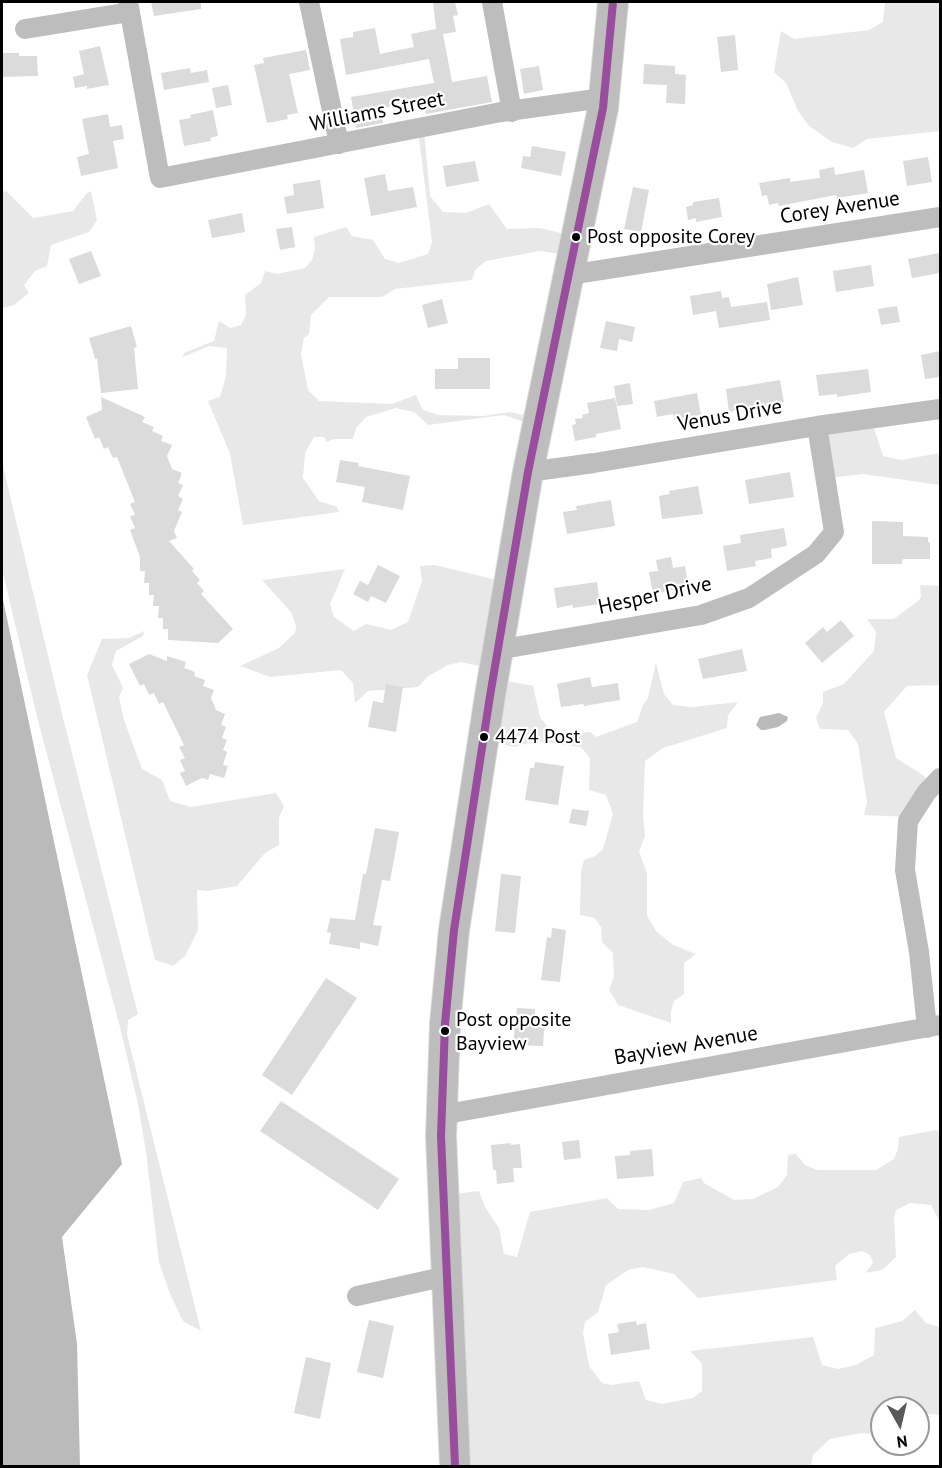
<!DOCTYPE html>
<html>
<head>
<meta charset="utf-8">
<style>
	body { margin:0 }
	#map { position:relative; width:942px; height:1468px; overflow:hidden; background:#fff; font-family:"PT Sans",sans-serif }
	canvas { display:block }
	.frame { position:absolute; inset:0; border:3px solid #000; pointer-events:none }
	.north { position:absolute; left:870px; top:1396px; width:60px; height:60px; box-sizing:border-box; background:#fff; border:2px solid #999; border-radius:50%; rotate:172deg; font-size:16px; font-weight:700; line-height:24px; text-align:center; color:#000 }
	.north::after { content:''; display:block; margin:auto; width:21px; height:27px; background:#595959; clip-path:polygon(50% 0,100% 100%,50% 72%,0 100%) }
</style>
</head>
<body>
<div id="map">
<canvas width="942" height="1468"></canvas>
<div class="frame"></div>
<div class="north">N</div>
</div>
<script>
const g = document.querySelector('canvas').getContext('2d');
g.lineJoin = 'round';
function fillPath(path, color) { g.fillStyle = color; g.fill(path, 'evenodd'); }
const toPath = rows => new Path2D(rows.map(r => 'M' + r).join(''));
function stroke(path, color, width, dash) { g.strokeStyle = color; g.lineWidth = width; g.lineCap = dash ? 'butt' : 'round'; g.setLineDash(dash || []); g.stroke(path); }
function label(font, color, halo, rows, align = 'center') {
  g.font = font + ' "PT Sans",sans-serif'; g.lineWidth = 4.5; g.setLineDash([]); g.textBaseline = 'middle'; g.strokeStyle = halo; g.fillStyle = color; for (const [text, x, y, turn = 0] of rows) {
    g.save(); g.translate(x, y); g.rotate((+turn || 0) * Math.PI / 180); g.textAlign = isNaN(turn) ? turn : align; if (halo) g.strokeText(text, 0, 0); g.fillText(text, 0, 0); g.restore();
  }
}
fillPath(toPath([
	[885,2,940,2,940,131,867,139,853,148,832,142,809,126,798,111,786,83,774,72,781,31,794,39,869,30,883,22],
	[418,130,424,131,430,196,443,212,466,213,489,204,507,229,540,228,577,237,573,256,540,251,486,261,475,270,472,280,395,289,382,297,329,297,311,315,309,334,304,338,301,354,308,390,319,401,392,404,416,395,423,410,439,415,483,416,509,412,538,418,533,425,504,415,428,425,414,412,396,408,366,417,356,428,353,439,334,439,327,442,324,437,314,437,305,453,303,478,319,501,337,507,339,512,243,525,230,454,208,401,220,397,226,376,227,348,209,346,183,357,184,353,214,341,219,321,230,328,241,325,246,314,245,295,261,283,265,271,277,274,305,268,312,260,315,249,314,237,346,227,352,236,373,240,385,259,399,263,428,254,432,242],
	[6,191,33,218,73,211,87,193,91,191,97,220,89,232,51,245,47,266,35,271,24,285,29,293,14,305,2,308,2,192],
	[871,419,883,456,901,460,940,453,940,485,863,474,828,478,820,426],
	[2,462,61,710,138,1014,128,1020,127,1034,201,1331,183,1321,170,1294,159,1262,146,1152,138,1104,120,1027,37,717,2,569],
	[435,565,505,582,493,669,461,662,448,665,427,677,418,687,368,691,355,703,353,683,341,670,270,677,240,666,279,648,295,633,296,626,291,612,262,580,345,569,330,604,334,617,354,631,366,624,391,630,408,622,422,581,420,566],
	[920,585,940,586,940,685,907,686,884,712,896,758,923,775,934,789,911,817,864,815,867,802,858,744,848,730,820,729,816,718,823,703,823,692,844,684,874,651,876,632,867,619,894,619,919,600,921,597],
	[144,631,143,636,116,651,112,665,123,688,119,697,124,720,142,769,162,780,170,801,191,807,276,793,284,806,279,818,279,845,265,853,237,886,207,891,197,890,198,930,185,956,173,966,155,960,87,675,102,639,129,638],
	[656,663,664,694,673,705,692,707,738,702,728,715,727,728,663,748,645,761,643,815,645,836,639,851,647,873,647,916,656,931,673,945,696,954,684,963,684,994,674,1001,671,1012,671,1023,618,1005,609,990,614,976,613,953,602,942,601,927,595,918,580,915,581,871,584,860,595,856,603,849,613,814,606,795,589,790,590,758,581,747,536,741,515,747,485,741,497,679,533,686,540,717,552,733,559,735,590,732,596,737,637,722,643,705,648,698],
	[936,1130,940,1132,940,1222,931,1205,910,1203,896,1210,894,1218,896,1257,882,1270,865,1273,873,1263,870,1255,862,1251,849,1254,835,1266,837,1280,698,1298,674,1274,643,1267,628,1270,606,1285,598,1312,585,1322,583,1333,589,1366,602,1383,611,1385,639,1381,646,1400,662,1404,693,1398,702,1391,702,1364,690,1351,813,1337,822,1365,838,1369,856,1365,874,1355,875,1328,902,1321,915,1310,926,1323,940,1327,940,1415,918,1413,918,1408,882,1408,882,1435,862,1433,830,1439,813,1455,811,1466,455,1466,446,1195,479,1191,485,1207,499,1228,504,1254,517,1257,530,1212,607,1198,618,1209,649,1210,674,1203,683,1182,701,1178,704,1183,734,1200,753,1199,778,1187,787,1175,788,1155,796,1154,805,1165,817,1170,876,1170,894,1159,898,1149,899,1137]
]), '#e8e8e8');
fillPath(toPath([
	[2,595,122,1164,62,1237,77,1344,80,1466,2,1466],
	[779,713,788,717,787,721,778,727,765,730,761,730,756,725,760,717]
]), '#bababa');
fillPath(toPath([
	[151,2,201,2,201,9,154,16],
	[433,2,455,2,458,15,453,16,456,32,443,34,452,82,487,76,492,102,426,114,423,101,381,108,383,123,356,128,351,97,434,83,429,59,346,75,340,39,353,37,353,32,375,28,380,54,414,47,411,34,436,29],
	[735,35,738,70,721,72,717,37],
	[100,46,109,85,87,89,87,86,75,88,73,77,84,74,79,51],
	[306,50,310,70,289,74,298,113,287,115,288,119,267,123,254,65,264,63,263,58],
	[2,53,19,53,19,56,37,56,38,76,2,77],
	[644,64,675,66,675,74,686,75,685,104,666,103,667,85,643,84],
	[539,66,543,90,524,94,520,69],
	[190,68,191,73,207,70,209,82,164,90,161,73],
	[228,85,232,105,216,108,212,88],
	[213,110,218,136,210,138,211,141,184,146,179,120,191,118,190,115],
	[108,114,110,127,122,125,124,139,113,141,118,168,81,176,77,157,89,154,82,119],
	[532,146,566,152,561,176,521,168,523,156,530,157],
	[928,157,932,182,907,186,903,161],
	[475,161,479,181,446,187,443,166],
	[834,167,835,175,864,170,868,193,837,198,836,195,779,206,778,203,769,205,767,195,762,196,759,183,790,178,790,182,820,178,819,170],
	[385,174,388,191,413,187,417,207,371,216,364,178],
	[320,180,324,208,287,214,284,197,294,195,293,184],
	[633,187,649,190,641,232,624,229],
	[719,198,722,217,696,222,696,218,688,220,686,207,693,205,693,202],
	[242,213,245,232,212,238,208,220],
	[292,227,295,247,280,250,276,229],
	[91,251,101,276,79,284,69,259],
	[939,253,940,273,912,278,908,259],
	[871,265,874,286,836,292,833,271],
	[798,277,803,305,771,310,767,284],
	[721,291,722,298,729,297,731,307,767,302,770,320,719,328,716,311,693,315,690,296],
	[442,299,448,323,428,328,422,305],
	[897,306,900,322,881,325,878,309],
	[606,321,635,327,632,342,619,339,617,351,600,348],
	[131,326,137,347,134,348,138,389,101,393,97,358,95,359,89,338],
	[940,351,940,377,925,379,921,355],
	[458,358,490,358,490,389,435,389,435,369,458,369],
	[868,369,871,392,837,397,837,394,819,396,816,375],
	[780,380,784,402,729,412,726,389],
	[630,383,633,404,617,406,614,386],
	[697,393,701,415,674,420,673,414,657,417,654,401],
	[101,397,145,417,142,422,154,427,152,431,163,436,161,441,172,445,167,456,172,469,182,473,178,483,183,485,178,496,183,499,178,510,182,512,174,531,177,538,169,541,194,569,192,571,200,580,197,583,204,591,201,594,233,629,218,643,168,640,168,629,163,629,163,618,158,618,159,606,153,606,154,595,149,595,149,583,144,583,145,571,140,571,140,557,130,530,135,528,130,516,135,515,130,504,135,502,117,457,113,458,108,447,104,449,99,437,95,439,86,417,102,410],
	[615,398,621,429,596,434,596,437,575,441,572,425,576,424,575,419,583,418,582,415,589,413,587,403],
	[340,460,359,463,358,466,410,476,403,510,362,502,365,487,336,482],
	[790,472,794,497,749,504,745,480],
	[698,486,703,514,662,519,659,496,670,494,669,491],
	[611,500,615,526,567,534,563,512,577,510,576,506],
	[872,521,903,522,903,536,928,537,928,542,930,543,930,559,903,559,902,564,872,564],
	[784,528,787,546,771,549,772,558,755,561,756,566,727,571,723,546,741,543,740,535],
	[671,557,673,568,685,566,688,585,677,587,677,589,653,594,649,572,658,571,656,560],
	[378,565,400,576,386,603,371,596,368,602,353,594,360,581,368,585],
	[597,582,600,604,573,608,573,605,557,608,554,588],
	[841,620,854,636,822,663,805,643,823,627,827,632],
	[742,649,747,671,703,679,698,659],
	[149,654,167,661,167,656,186,662,184,668,195,672,194,676,205,680,203,686,214,690,211,698,216,710,225,714,221,725,226,727,222,738,227,740,223,750,227,752,223,765,228,766,224,778,210,774,208,780,202,778,186,786,180,773,185,771,180,760,185,758,179,747,184,745,163,702,159,704,154,693,149,695,144,684,140,686,129,664],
	[590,677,592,687,618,683,620,700,584,706,583,704,561,707,557,684],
	[386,684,403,687,396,732,368,727,373,701,383,703],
	[535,762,564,766,558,805,525,800,530,768,534,768],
	[572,809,589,811,586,826,569,823],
	[375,828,399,832,390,881,382,880,373,925,382,926,378,946,360,942,360,949,329,944,331,933,327,932,330,918,355,920,363,874,366,874],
	[501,874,521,876,515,933,495,931],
	[552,928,566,930,560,982,541,980,547,937,551,938],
	[326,978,357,998,292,1095,262,1075],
	[517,1008,535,1009,535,1015,545,1016,543,1046,513,1045],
	[281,1101,399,1179,378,1210,260,1131],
	[579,1140,581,1158,564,1160,562,1142],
	[511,1143,511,1145,520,1144,522,1168,513,1168,514,1182,497,1184,496,1170,493,1170,491,1145],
	[652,1149,654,1176,617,1179,615,1156,630,1155,630,1151],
	[369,1320,394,1326,383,1378,357,1372],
	[636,1321,637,1325,646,1323,650,1349,611,1355,608,1334,619,1332,617,1324],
	[306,1357,331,1363,320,1419,294,1413]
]), '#dbdbdb');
const primary = toPath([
	[455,1466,441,1136,445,1024,454,930,490,696,528,472,603,108,613,2]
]);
stroke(primary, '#dbdbdb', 32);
stroke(toPath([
	[128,2,160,178,501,112,603,98],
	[309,2,339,144],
	[492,2,512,112],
	[25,29,130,12],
	[569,275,940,217],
	[528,472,594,463,817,426,940,409],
	[497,650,701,615,749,598,816,554,834,532,817,426],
	[927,1028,919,952,905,870,908,821,926,793,940,778],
	[441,1115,940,1025],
	[357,1296,447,1276]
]), '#bdbdbd', 20);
stroke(primary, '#bdbdbd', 30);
stroke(toPath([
	[455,1466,441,1136,445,1024,454,930,490,696,528,472,603,108,613,2]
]), '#994d9d', 8);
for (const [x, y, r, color] of [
	[576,237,5,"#000"],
	[484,737,5,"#000"],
	[445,1031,5,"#000"]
]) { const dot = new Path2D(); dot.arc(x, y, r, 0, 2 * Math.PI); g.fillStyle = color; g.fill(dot); stroke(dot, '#fff', 2); }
label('20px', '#000', '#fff', [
	["Post opposite Corey",587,237],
	["4474 Post",495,737],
	["Post opposite",456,1020],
	["Bayview",456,1044]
], 'left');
label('21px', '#000', '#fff', [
	["Williams Street",377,112,-11],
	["Corey Avenue",840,208,-9],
	["Venus Drive",730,416,-10],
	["Hesper Drive",655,596,-12],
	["Bayview Avenue",686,1046,-10]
]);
</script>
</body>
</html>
